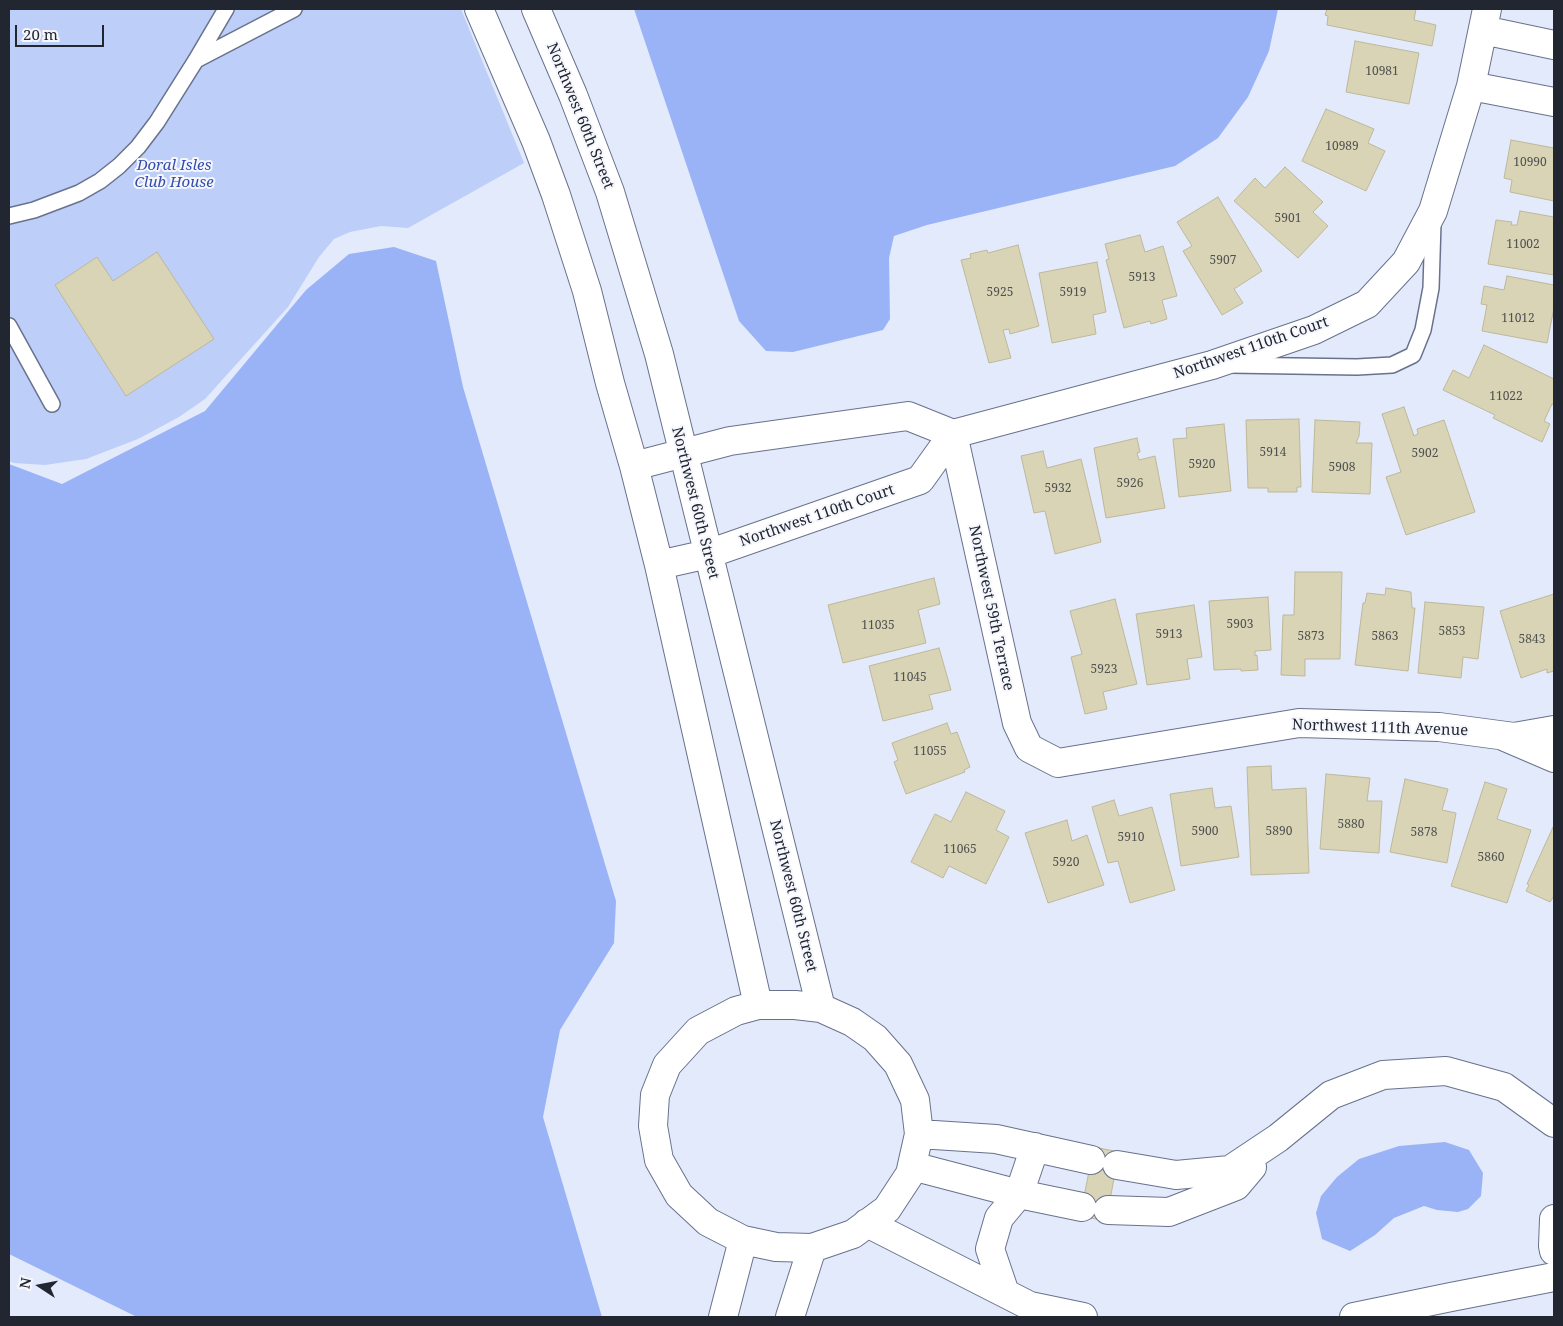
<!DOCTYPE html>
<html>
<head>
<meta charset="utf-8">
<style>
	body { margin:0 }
	#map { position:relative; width:1563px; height:1326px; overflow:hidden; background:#e3eafc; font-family:"Noto Serif",serif }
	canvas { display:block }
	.frame { position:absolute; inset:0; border:10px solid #222631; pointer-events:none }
	.north { position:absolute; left:15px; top:1261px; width:50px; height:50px; -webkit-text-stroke:4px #f5f7fd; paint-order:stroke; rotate:281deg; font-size:14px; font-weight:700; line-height:20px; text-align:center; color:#222631 }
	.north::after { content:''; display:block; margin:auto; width:18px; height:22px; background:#222631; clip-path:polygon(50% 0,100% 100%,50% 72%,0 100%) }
	.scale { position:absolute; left:15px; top:25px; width:89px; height:22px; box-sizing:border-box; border:2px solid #222631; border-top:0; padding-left:6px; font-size:15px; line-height:18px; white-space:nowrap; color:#222631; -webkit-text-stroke:4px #f5f7fd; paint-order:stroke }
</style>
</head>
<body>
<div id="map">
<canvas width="1563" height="1326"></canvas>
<div class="frame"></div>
<div class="north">N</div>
<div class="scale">20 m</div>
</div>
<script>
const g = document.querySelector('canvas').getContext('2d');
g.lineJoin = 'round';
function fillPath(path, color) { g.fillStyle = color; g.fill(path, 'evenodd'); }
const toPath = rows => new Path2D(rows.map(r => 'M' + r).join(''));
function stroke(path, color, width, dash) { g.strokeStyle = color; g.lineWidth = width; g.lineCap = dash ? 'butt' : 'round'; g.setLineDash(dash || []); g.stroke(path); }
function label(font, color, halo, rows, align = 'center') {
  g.font = font + ' "Noto Serif",serif'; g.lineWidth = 4; g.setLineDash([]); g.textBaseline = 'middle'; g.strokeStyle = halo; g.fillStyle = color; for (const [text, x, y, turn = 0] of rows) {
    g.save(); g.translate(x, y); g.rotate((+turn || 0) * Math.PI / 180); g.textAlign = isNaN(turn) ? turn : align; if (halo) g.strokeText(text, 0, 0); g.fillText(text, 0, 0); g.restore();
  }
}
fillPath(toPath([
	[9,9,461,9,524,163,408,228,381,226,350,232,334,239,319,257,288,307,205,399,179,417,138,439,86,459,45,465,14,463,9,461]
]), '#bdcef9');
fillPath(toPath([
	[634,9,1278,9,1269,51,1248,97,1218,138,1175,166,927,225,894,236,889,258,890,319,883,330,793,352,766,351,739,321],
	[394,247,436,261,463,387,616,901,614,943,560,1030,543,1117,602,1317,137,1317,9,1254,9,464,62,484,205,411,306,290,349,254],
	[1445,1142,1469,1150,1483,1173,1481,1196,1468,1209,1458,1212,1437,1210,1424,1206,1394,1218,1375,1235,1350,1251,1322,1239,1316,1213,1321,1196,1337,1177,1359,1159,1399,1146]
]), '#9ab3f6');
const building = toPath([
	[1327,9,1416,9,1414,20,1436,25,1432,46,1327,25,1328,16,1325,15,1327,9],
	[1355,41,1419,53,1409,104,1346,92,1355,41],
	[1326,109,1374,129,1368,143,1385,151,1366,191,1302,161,1326,109],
	[1511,140,1554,148,1554,201,1510,192,1512,180,1504,178,1511,140],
	[1285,167,1323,202,1313,212,1328,226,1298,258,1234,201,1255,178,1265,188,1285,167],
	[1218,197,1262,271,1234,289,1243,303,1222,315,1183,251,1192,246,1177,222,1218,197],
	[1520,211,1554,217,1554,275,1488,264,1496,220,1512,222,1511,225,1517,225,1520,211],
	[1140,235,1145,252,1163,246,1177,296,1162,300,1167,319,1151,324,1150,321,1124,328,1106,260,1109,259,1105,244,1140,235],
	[1018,245,1039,326,1010,334,1009,329,1003,330,1011,358,989,363,961,260,971,258,970,254,987,250,988,253,1018,245],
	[157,252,214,339,126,396,55,285,97,257,113,281,157,252],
	[1097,262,1106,312,1093,315,1096,334,1052,343,1039,273,1097,262],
	[1507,276,1554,285,1554,308,1547,343,1482,331,1487,305,1481,304,1484,286,1504,290,1507,276],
	[1484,345,1554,379,1554,405,1552,404,1544,421,1550,424,1542,442,1493,418,1495,415,1443,390,1453,370,1469,378,1484,345],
	[1404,407,1414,436,1418,434,1417,429,1444,420,1475,512,1406,535,1386,477,1401,472,1382,414,1404,407],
	[1299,419,1301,487,1297,487,1297,492,1268,492,1268,488,1248,488,1246,420,1299,419],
	[1315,420,1360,422,1359,436,1356,443,1372,443,1370,494,1312,492,1315,420],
	[1224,424,1231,491,1179,497,1173,439,1187,438,1186,428,1224,424],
	[1137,438,1140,452,1137,453,1139,460,1155,456,1165,508,1106,518,1094,448,1137,438],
	[1043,451,1047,468,1081,459,1101,542,1055,554,1045,511,1034,513,1021,456,1043,451],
	[1295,572,1342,572,1340,659,1305,659,1305,676,1281,675,1283,615,1294,615,1295,572],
	[934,578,940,604,918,610,926,643,843,663,828,605,934,578],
	[1386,588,1411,592,1412,608,1415,608,1408,671,1355,665,1363,603,1365,603,1367,593,1385,595,1386,588],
	[1554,594,1554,671,1547,673,1547,669,1521,678,1500,611,1554,594],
	[1268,597,1271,650,1255,651,1255,656,1257,655,1258,670,1241,671,1241,669,1214,670,1209,601,1268,597],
	[1115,599,1137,684,1103,692,1107,709,1085,714,1071,657,1082,654,1070,611,1115,599],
	[1425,602,1484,607,1478,659,1463,657,1461,678,1418,673,1425,602],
	[1194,605,1202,657,1187,659,1190,679,1147,685,1136,614,1194,605],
	[939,648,951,690,929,695,933,709,883,721,869,666,939,648],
	[947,723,951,734,957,732,970,767,964,770,965,772,906,794,894,762,898,760,892,743,947,723],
	[1271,766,1272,790,1306,788,1309,873,1251,875,1247,767,1271,766],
	[1326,774,1370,778,1367,801,1382,801,1379,853,1320,849,1326,774],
	[1405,779,1448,789,1442,810,1456,813,1447,863,1390,852,1405,779],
	[1485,782,1507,789,1497,819,1531,830,1507,903,1451,886,1485,782],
	[1212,788,1215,808,1231,806,1239,857,1181,866,1170,794,1212,788],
	[966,792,1005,811,996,830,1009,837,986,884,949,866,943,878,911,862,935,814,951,822,966,792],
	[1114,800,1119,816,1152,807,1175,890,1130,903,1118,861,1108,863,1092,807,1114,800],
	[1067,820,1072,841,1087,835,1104,885,1048,903,1025,833,1067,820],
	[1554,825,1554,896,1550,902,1526,891,1529,885,1527,884,1554,825],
	[1094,1147,1119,1152,1106,1221,1080,1216,1094,1147]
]);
fillPath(building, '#d9d4b5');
stroke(building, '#bdb89a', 1);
const lane = toPath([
	[196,60,294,9],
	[9,216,34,210,79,193,100,181,119,166,138,147,157,122,196,60,226,9],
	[9,326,52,404],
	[1230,365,1357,367,1392,365,1413,355,1423,330,1431,288,1433,223]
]);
const street = toPath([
	[479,9,536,141,556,195,587,291,610,383,634,466,659,565,758,1005],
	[536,9,573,95,610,192,659,354,821,1008],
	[1483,30,1554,45],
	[1471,86,1554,102],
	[953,434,1017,723,1029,748,1058,763,1299,723,1439,727,1514,737,1554,730],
	[634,466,730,441,908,416,953,434,1212,365,1314,330,1367,304,1406,262,1433,211,1471,86,1487,9],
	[659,565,708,554,920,480,953,434],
	[1505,737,1554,758],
	[758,1005,795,1005,821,1008,852,1022,875,1038,898,1064,915,1100,919,1134,910,1174,887,1209,853,1234,812,1248,776,1247,743,1240,708,1222,679,1195,659,1160,653,1126,655,1095,667,1065,698,1031,736,1011,758,1005],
	[919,1134,996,1139,1091,1160],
	[1117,1165,1176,1175,1230,1170,1278,1138,1331,1095,1383,1075,1446,1071,1504,1087,1554,1123],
	[912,1166,1019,1194,1082,1207],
	[1108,1210,1169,1212,1236,1186,1252,1167],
	[1554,1219,1553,1246,1554,1251],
	[867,1223,1030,1306,1083,1317],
	[1005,1293,990,1249,999,1218,1019,1194,1035,1147],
	[723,1317,743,1240],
	[790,1317,812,1248],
	[1354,1317,1451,1297,1554,1277]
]);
stroke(lane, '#68728c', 18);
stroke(street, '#68728c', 30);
stroke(lane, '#fff', 15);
stroke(street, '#fff', 28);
label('12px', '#505252', null, [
	["10981",1382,72],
	["10989",1342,147],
	["10990",1530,163],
	["5901",1288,219],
	["11002",1523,245],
	["5907",1223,261],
	["5913",1142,278],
	["5925",1000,293],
	["5919",1073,293],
	["11012",1518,319],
	["11022",1506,397],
	["5914",1273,453],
	["5902",1425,454],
	["5920",1202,465],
	["5908",1342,468],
	["5926",1130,484],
	["5932",1058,489],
	["5903",1240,625],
	["11035",878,626],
	["5853",1452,632],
	["5913",1169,635],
	["5873",1311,637],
	["5863",1385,637],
	["5843",1532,640],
	["5923",1104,670],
	["11045",910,678],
	["11055",930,752],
	["5880",1351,825],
	["5900",1205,832],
	["5890",1279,832],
	["5878",1424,833],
	["5910",1131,838],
	["11065",960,850],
	["5860",1491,858],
	["5920",1066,863]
]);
label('15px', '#222631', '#f5f7fd', [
	["Northwest 60th Street",580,116,68],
	["Northwest 110th Court",1251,348,-19],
	["Northwest 60th Street",695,503,76],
	["Northwest 110th Court",817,516,-19],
	["Northwest 59th Terrace",991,608,78],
	["Northwest 111th Avenue",1380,728,2],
	["Northwest 60th Street",793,896,76]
]);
label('italic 15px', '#344dad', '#f5f7fd', [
	["Doral Isles",174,166],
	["Club House",174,183]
]);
</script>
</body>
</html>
